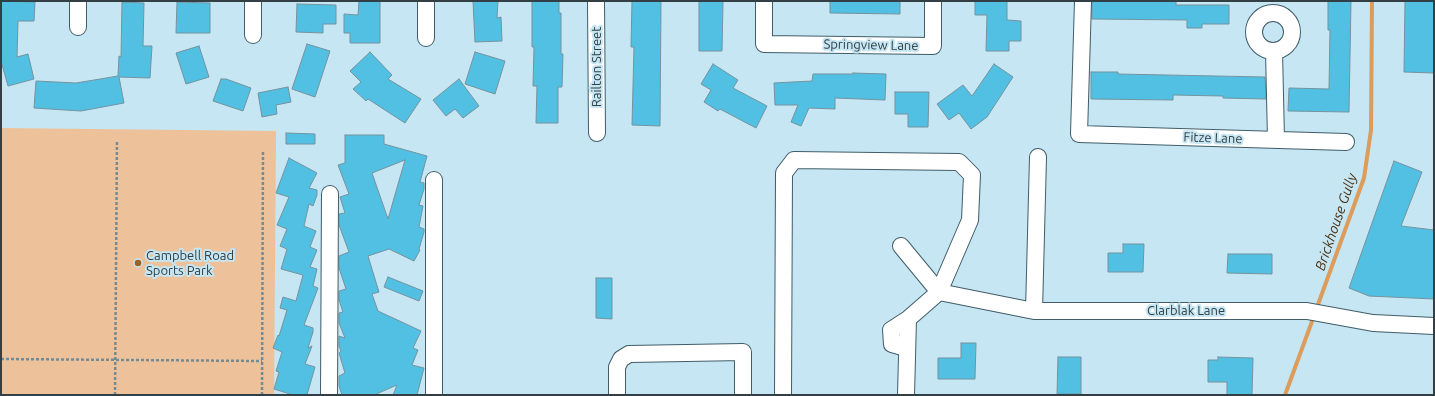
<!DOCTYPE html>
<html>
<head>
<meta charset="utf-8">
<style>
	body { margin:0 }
	#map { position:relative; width:1435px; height:396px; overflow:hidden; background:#c5e6f2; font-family:Ubuntu,sans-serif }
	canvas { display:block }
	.frame { position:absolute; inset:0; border:2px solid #323f44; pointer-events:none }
</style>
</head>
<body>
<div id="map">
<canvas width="1435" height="396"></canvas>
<div class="frame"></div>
</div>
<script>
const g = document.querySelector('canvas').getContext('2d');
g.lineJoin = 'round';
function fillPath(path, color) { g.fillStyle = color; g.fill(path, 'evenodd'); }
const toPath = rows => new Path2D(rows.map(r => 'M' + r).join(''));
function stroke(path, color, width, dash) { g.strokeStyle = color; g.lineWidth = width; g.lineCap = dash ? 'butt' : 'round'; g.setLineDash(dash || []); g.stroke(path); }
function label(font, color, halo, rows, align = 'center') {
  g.font = font + ' Ubuntu,sans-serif'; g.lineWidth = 4; g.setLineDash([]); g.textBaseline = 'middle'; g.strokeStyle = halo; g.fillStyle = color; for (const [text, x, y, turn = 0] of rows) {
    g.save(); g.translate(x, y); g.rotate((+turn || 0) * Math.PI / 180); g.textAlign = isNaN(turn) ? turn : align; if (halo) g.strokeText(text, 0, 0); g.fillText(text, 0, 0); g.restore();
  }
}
fillPath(toPath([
	[1,128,276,131,274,395,1,395]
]), '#edc29a');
stroke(toPath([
	[1316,310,1364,178,1371,130,1372,1],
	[1285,395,1314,316]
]), '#dc9c5c', 4);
const building = toPath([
	[1,1,35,2,34,21,18,21,17,57,28,54,34,79,8,86,1,61,1,1],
	[359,1,380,1,380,43,350,43,350,33,344,33,344,14,358,15,359,1],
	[473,1,498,1,497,18,501,17,502,41,475,42,473,1],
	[532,1,559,1,559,13,561,13,561,54,563,54,562,87,558,87,558,123,536,123,537,86,533,86,534,47,532,47,532,1],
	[632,1,661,1,660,126,632,125,634,47,631,47,632,1],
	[699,1,723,1,722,51,699,51,699,1],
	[830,1,900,1,900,14,830,13,830,1],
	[975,1,1007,1,1007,20,1021,21,1021,41,1009,41,1009,51,986,51,987,15,975,15,975,1],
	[1092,1,1176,1,1176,5,1229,5,1229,24,1202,24,1202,28,1187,28,1187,20,1092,19,1092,1],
	[1328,1,1351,1,1349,112,1288,111,1289,88,1329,89,1330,30,1328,30,1328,1],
	[1405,1,1434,1,1434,73,1404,72,1405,1],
	[122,2,144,3,143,46,152,46,150,78,119,77,124,103,81,111,34,108,36,81,76,83,118,76,119,56,121,57,122,2],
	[177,2,210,3,210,33,176,33,177,2],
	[297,4,336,5,336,24,323,24,323,33,296,32,297,4],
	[307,44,330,51,315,97,292,89,307,44],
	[199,46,209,77,186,84,176,53,199,46],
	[370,52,392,75,388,79,421,99,405,123,368,99,366,101,353,89,361,82,350,71,370,52],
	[475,52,505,61,495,94,465,84,475,52],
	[713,64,738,80,733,88,767,106,756,128,720,109,718,111,704,102,711,90,701,84,713,64],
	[994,64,1013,77,987,117,971,129,959,113,949,120,937,104,963,85,972,96,994,64],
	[1091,72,1118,72,1118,74,1265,77,1266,99,1223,98,1223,96,1173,95,1173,100,1091,99,1091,72],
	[853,73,886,74,885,100,835,98,835,109,809,108,801,126,791,122,798,105,775,105,774,83,812,81,813,74,853,74,853,73],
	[221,79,226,79,251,88,243,111,213,101,221,79],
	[459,79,479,106,463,118,455,109,446,116,433,100,459,79],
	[288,87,291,102,276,105,277,114,262,117,258,93,288,87],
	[895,92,929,92,928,127,908,127,908,114,895,114,895,92],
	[286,133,315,134,315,144,286,144,286,133],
	[345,135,384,135,384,144,427,156,420,182,424,183,424,189,419,205,423,206,419,227,424,229,424,232,419,249,420,250,414,261,389,249,368,256,379,292,372,294,378,311,421,331,413,348,418,350,412,365,424,368,417,395,393,395,397,385,374,395,342,395,339,386,339,376,345,373,339,353,341,351,339,346,339,336,345,338,339,323,339,313,343,312,339,300,339,291,346,289,339,268,339,256,349,252,339,225,339,214,345,213,340,197,349,194,338,165,345,163,345,135],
	[405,160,388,219,372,173,405,160],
	[289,158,317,173,309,188,317,190,317,195,313,206,309,204,304,226,316,231,310,247,317,250,310,267,317,269,313,286,318,288,304,325,313,328,313,332,308,348,312,346,305,364,315,367,307,395,293,395,274,389,279,372,276,371,282,352,273,348,278,335,279,336,287,310,280,308,283,297,296,301,303,275,281,269,287,249,280,246,287,229,277,225,289,197,276,193,289,158],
	[1394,161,1422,172,1401,226,1434,230,1434,299,1369,296,1349,288,1394,161],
	[1123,244,1144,244,1143,272,1108,272,1108,253,1123,253,1123,244],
	[1228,254,1272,254,1272,274,1227,273,1228,254],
	[388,277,423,291,419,301,384,287,388,277],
	[596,278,612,278,612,319,596,318,596,278],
	[961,343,976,343,975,379,938,379,938,358,961,358,961,343],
	[1058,357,1081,357,1081,394,1057,394,1058,357],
	[1218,357,1253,358,1252,395,1227,395,1227,382,1208,382,1208,360,1218,360,1218,357]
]);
fillPath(building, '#51c0e3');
stroke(building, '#74939e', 1);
const minor = toPath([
	[78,1,78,27],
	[253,1,253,35],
	[596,1,597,133],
	[764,1,764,44,933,46,933,1],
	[1083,1,1079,134,1346,142],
	'1254 32a19 19 0 1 1 38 0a19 19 0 1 1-38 0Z',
	[426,38,426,1],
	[1274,51,1276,140],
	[901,246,939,292],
	[939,292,1034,311,1307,311,1373,323,1434,326],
	[1034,311,1038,157],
	[906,348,892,344,891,330,908,319],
	[329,395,330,194],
	[434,395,434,180],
	[617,395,617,367,621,359,629,354,743,352,743,395],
	[783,395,784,173,794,160,959,162,972,175,970,220,939,292,908,319,906,395]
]);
stroke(minor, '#405d68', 18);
stroke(toPath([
	[1,359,262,361],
	[115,395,117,140],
	[262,395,263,152]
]), '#758b93', 2.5, [3, 2]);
stroke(minor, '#fff', 16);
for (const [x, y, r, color] of [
	[138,263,4,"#9d6222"]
]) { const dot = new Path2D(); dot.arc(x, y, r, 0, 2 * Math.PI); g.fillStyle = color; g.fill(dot); stroke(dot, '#c5e6f2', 1.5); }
label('13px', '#323f44', '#c5e6f2', [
	["Springview Lane",871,45,1],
	["Railton Street",597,67,-90],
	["Fitze Lane",1213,138,2],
	["Clarblak Lane",1186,311]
]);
label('13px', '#323f44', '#c5e6f2', [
	["Campbell Road",146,256],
	["Sports Park",146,271]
], 'left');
label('italic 14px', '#492e13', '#c5e6f2', [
	["Brickhouse Gully",1336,222,-71]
]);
</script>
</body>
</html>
